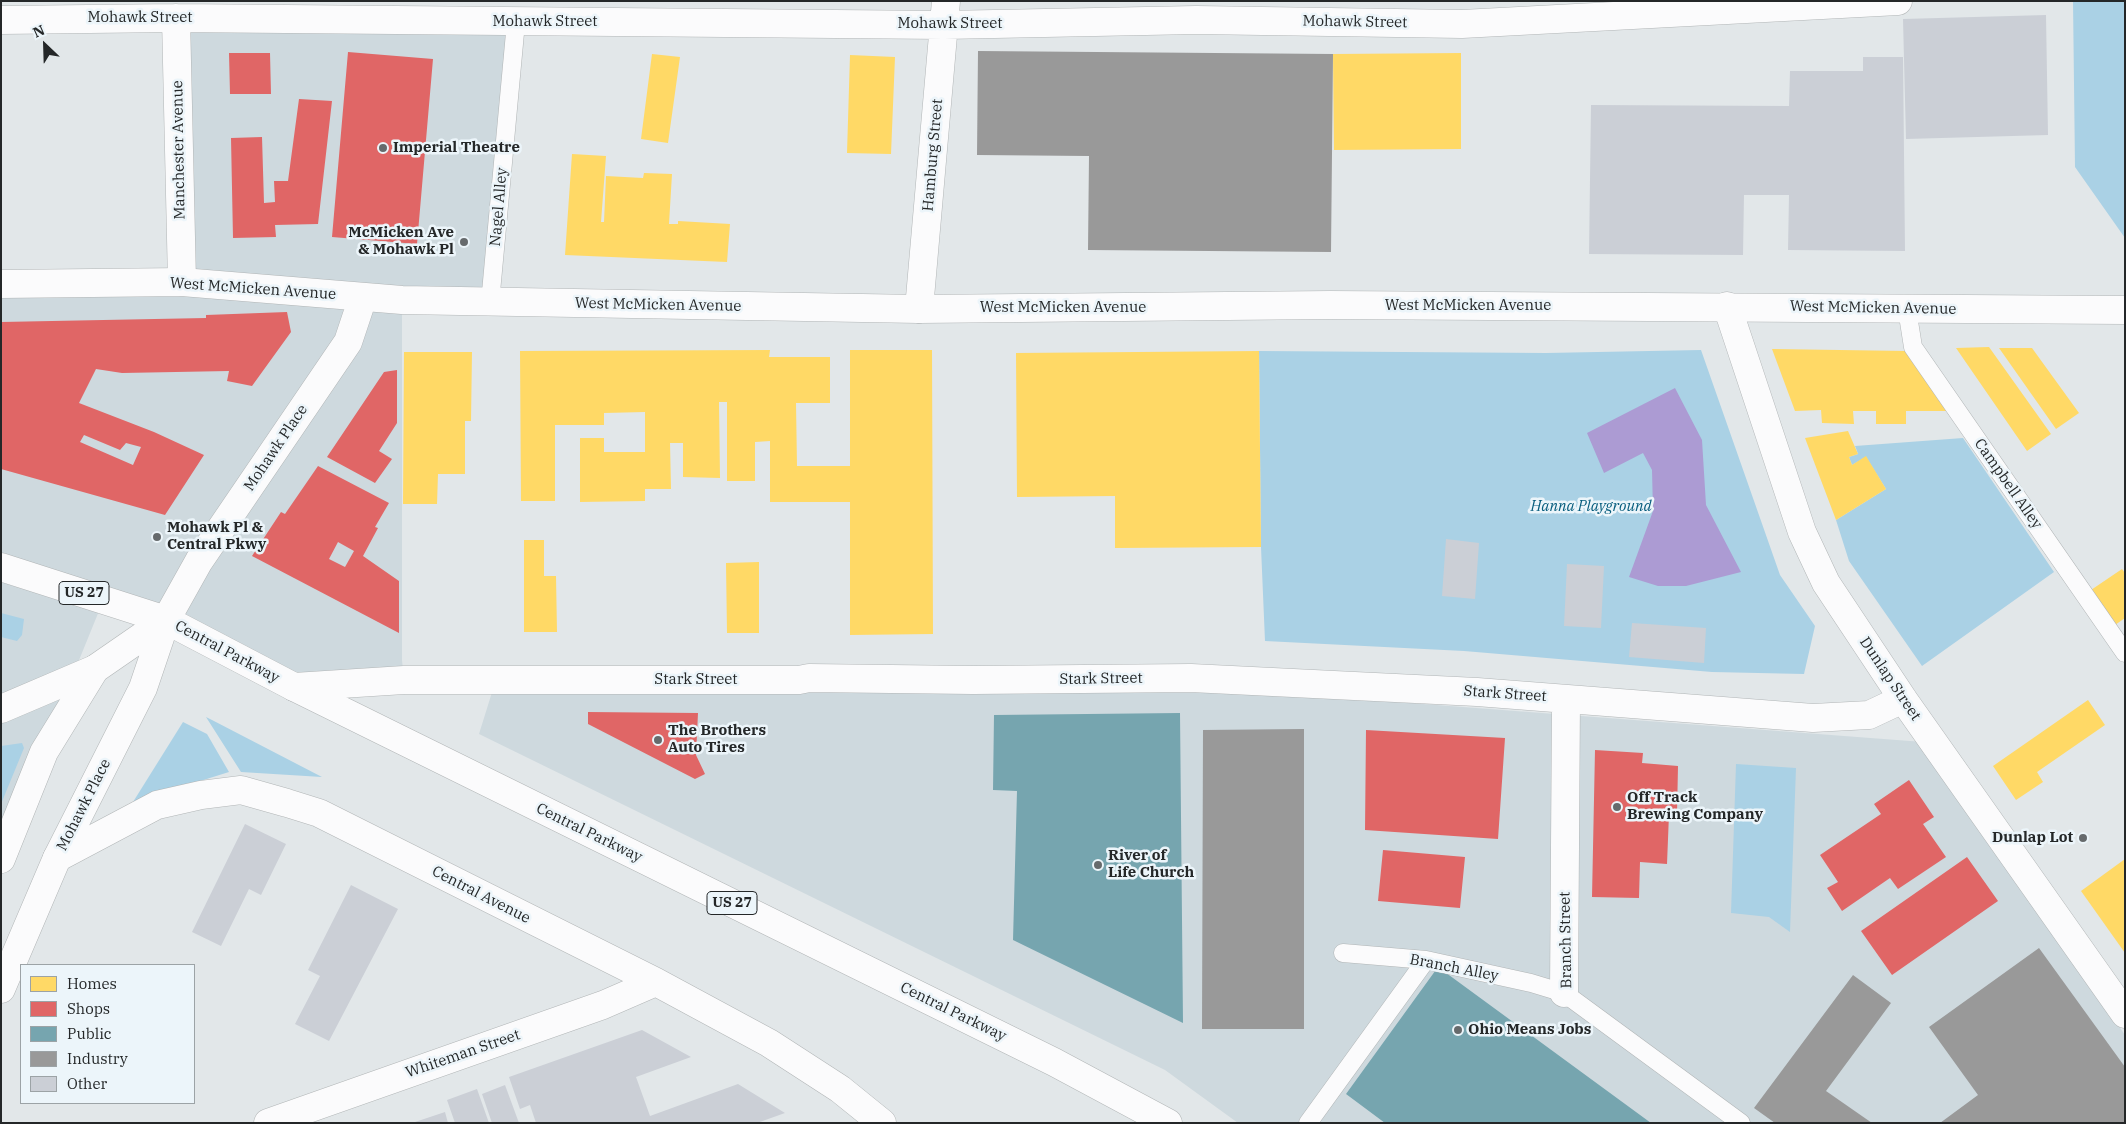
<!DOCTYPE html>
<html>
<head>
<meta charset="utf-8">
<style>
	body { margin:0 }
	#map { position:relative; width:2126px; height:1124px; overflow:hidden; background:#e2e7e9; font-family:"IBM Plex Serif",serif }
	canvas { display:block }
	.frame { position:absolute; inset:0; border:2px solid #242728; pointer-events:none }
	.legend { position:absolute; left:20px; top:964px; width:175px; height:140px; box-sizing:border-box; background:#ecf5fa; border:1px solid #9ca3a6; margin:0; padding:6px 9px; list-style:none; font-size:15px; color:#242728 }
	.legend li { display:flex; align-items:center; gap:10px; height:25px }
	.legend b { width:25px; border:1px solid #9ca3a6 }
	.north { position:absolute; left:20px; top:20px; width:50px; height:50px; -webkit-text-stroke:4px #ecf5fa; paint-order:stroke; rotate:336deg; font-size:14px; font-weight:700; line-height:20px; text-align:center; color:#242728 }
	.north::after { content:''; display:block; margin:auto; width:18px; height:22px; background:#242728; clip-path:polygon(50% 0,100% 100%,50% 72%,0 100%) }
</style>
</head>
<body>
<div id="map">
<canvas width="2126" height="1124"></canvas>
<div class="frame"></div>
<ul class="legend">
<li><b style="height:14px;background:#ffd966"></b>Homes</li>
<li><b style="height:14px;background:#e06666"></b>Shops</li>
<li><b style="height:14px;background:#76a5af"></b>Public</li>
<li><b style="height:14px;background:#999"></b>Industry</li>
<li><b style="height:14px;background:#cbcfd6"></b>Other</li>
</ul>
<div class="north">N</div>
</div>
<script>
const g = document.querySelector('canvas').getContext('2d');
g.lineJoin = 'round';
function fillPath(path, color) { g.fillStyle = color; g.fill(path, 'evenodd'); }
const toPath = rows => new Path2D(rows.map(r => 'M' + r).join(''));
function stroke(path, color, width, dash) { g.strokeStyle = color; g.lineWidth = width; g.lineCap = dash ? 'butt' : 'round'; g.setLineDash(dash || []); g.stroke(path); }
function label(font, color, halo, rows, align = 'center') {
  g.font = font + ' "IBM Plex Serif",serif'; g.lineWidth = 5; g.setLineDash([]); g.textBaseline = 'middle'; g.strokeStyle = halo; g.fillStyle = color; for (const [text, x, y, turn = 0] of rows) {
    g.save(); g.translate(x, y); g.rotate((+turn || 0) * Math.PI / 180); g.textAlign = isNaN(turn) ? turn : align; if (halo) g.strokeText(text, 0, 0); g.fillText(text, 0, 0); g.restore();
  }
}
fillPath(toPath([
	[176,18,516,22,490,303,402,301,402,660,404,680,294,687,1,567,1,284,182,282],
	[1,582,99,611,1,852],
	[1213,688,1923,742,2125,1035,2125,1123,1238,1123,1165,1070,479,734,493,689]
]), '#ced9de');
fillPath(toPath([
	[2073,1,2125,1,2125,238,2075,167],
	[1701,350,1780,575,1815,626,1804,674,1712,672,1464,651,1265,641,1261,547,1259,351,1546,353],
	[1963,438,2054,572,1922,666,1849,561,1836,520,1886,489,1866,457,1852,465,1849,457,1858,454,1855,446],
	[1,613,24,619,22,635,17,641,1,637],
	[206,717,212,720,322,777,241,772],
	[183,722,207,734,229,772,133,802],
	[22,743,24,748,1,804,1,746],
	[1736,764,1796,768,1790,932,1769,917,1731,913]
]), '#aad1e5');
fillPath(toPath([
	[1675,388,1702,440,1706,505,1741,572,1686,586,1658,586,1629,577,1653,511,1652,470,1643,453,1604,473,1587,433]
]), '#ac9bd3');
fillPath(toPath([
	[1461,53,1461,149,1334,150,1333,54],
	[652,54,680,57,668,143,641,139],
	[850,55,895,57,891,154,847,153],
	[572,154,606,156,601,222,604,222,606,176,643,178,644,173,672,174,669,224,678,224,678,221,730,224,727,262,565,255],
	[1989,347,2051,434,2027,451,1956,348],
	[1999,348,2032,348,2079,413,2056,429],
	[1772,349,1907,351,1949,411,1906,411,1906,424,1876,424,1876,411,1853,411,1854,424,1822,423,1821,410,1795,411],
	[770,350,769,357,830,357,830,403,796,403,797,466,850,466,850,350,932,350,933,634,850,635,850,502,770,502,770,441,755,442,755,481,727,481,727,402,719,402,720,478,683,477,683,443,670,443,671,489,645,489,645,501,580,502,580,438,604,438,604,452,645,452,645,412,604,413,604,425,555,425,555,501,521,501,520,351],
	[1259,351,1261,547,1115,548,1115,496,1017,497,1016,353],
	[404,352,472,352,471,421,465,421,465,474,438,474,437,504,403,504],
	[1848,431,1858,454,1849,457,1852,465,1866,456,1886,489,1836,520,1805,438],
	[524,540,544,540,544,576,556,576,557,632,524,632],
	[759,562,759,633,727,633,726,563],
	[2122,569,2125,573,2125,618,2115,625,2091,590],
	[2088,700,2105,725,2037,772,2043,782,2016,800,1993,766],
	[2125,859,2125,953,2081,891]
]), '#ffd966');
fillPath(toPath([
	[348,52,433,59,417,244,332,237],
	[229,53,270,53,271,94,230,94],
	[299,99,332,101,318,224,275,225,276,237,233,238,231,138,262,137,264,203,275,202,274,181,288,181],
	[287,312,291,332,252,386,227,381,229,371,122,373,96,369,79,403,154,432,204,455,165,515,1,469,1,322,206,318,206,315],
	[84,435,120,450,126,443,141,447,133,465,80,442],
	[397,370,397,423,379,451,392,459,375,483,327,457,384,372],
	[318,466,389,503,375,527,378,528,363,556,399,581,399,633,252,556,281,512,285,514],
	[338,542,354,551,345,567,329,559],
	[588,712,698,713,696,755,705,774,695,779,588,724],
	[1366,730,1505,738,1498,839,1365,830],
	[1595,750,1643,753,1642,763,1678,766,1677,814,1669,814,1667,864,1640,862,1639,898,1592,897],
	[1909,780,1934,817,1923,824,1946,857,1898,889,1890,878,1842,911,1827,888,1838,882,1820,855,1881,814,1874,804],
	[1383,850,1465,857,1460,908,1378,901],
	[1967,857,1998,901,1892,975,1861,931]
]), '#e06666');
fillPath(toPath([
	[1180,713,1183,1023,1013,940,1017,791,993,790,994,715],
	[1438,967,1651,1123,1385,1123,1346,1094]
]), '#76a5af');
fillPath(toPath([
	[978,51,1333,54,1331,252,1088,250,1089,156,977,155],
	[1304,729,1304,1029,1202,1029,1203,730],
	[2039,948,2125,1067,2125,1123,1940,1123,1978,1095,1929,1027],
	[1853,975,1891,1003,1826,1091,1872,1123,1775,1123,1754,1108]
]), '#999');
fillPath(toPath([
	[2046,15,2048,135,1906,139,1903,19],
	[1863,57,1903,57,1905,251,1788,250,1789,195,1744,195,1743,255,1589,254,1591,105,1789,106,1790,71,1863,71],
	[1446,539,1479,543,1475,599,1442,596],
	[1567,564,1604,566,1601,628,1564,626],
	[1632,623,1706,628,1704,663,1629,657],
	[245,824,286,844,261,895,249,889,221,946,192,932],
	[351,885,398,909,329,1041,295,1024,320,976,308,970],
	[642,1030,691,1057,636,1077,650,1116,738,1084,785,1113,757,1123,536,1123,530,1105,520,1109,509,1077],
	[505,1085,519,1123,492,1123,482,1094],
	[477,1089,489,1123,455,1123,447,1100],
	[445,1112,448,1123,415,1123,415,1122]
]), '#cbcfd6');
const service = toPath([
	[490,303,516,22],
	[1907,309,1913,347,2125,653],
	[1343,953,1426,960,1531,983,1564,993,1741,1123],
	[1308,1123,1426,960]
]);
const minor = toPath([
	[176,18,182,282],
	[1,20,176,18,944,25,1196,20,1462,24,1898,1],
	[1727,306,1802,532,1826,583,1903,699,2125,1014],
	[919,309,946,1],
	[294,687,404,680,799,680,809,678,973,680,1191,678,1477,692,1813,718,1869,715,1903,699],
	[1,709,95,669],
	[57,858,157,805,201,795,241,790,287,803,319,813,656,982,769,1043,840,1089,882,1123],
	[1564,993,1566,699],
	[268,1123,603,1005,656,982]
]);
const tertiary = toPath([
	[1,284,182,282,402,300,919,309,1330,305,2125,310],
	[1,859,44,752,95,669,166,620],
	[1,989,57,858,143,688,166,620,199,561,348,342,363,297]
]);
const primary = toPath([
	[1,567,166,620,294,687,1054,1062,1168,1123]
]);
stroke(service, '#b1b5b6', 19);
stroke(minor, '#b1b5b6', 29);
stroke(tertiary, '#b1b5b6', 29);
stroke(primary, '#b1b5b6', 29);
stroke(service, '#fbfbfc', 18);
stroke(minor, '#fbfbfc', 28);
stroke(tertiary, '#fbfbfc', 28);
stroke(primary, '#fbfbfc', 28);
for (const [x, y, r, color] of [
	[383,148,5,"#666a6c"],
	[464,242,5,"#666a6c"],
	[157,537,5,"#666a6c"],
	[658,740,5,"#666a6c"],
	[1617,807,5,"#666a6c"],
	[2083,838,5,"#666a6c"],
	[1098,865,5,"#666a6c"],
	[1458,1030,5,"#666a6c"]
]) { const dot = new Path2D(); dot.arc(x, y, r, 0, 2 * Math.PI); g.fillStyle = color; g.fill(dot); stroke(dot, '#ecf5fa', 2); }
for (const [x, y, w] of [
	[84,593,50],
	[732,903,50]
]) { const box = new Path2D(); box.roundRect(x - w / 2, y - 11.5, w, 23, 4); g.fillStyle = '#ecf5fa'; g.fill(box); stroke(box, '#242728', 1); }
label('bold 14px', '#242728', null, [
	["US 27",84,593],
	["US 27",732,903]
]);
label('15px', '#242728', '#ecf5fa', [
	["Mohawk Street",140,18],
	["Mohawk Street",545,22],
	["Mohawk Street",1355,22,1],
	["Mohawk Street",950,24],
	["Manchester Avenue",179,150,-91],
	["Hamburg Street",933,155,-85],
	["Nagel Alley",499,207,-85],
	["West McMicken Avenue",253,289,4],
	["West McMicken Avenue",658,305,1],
	["West McMicken Avenue",1468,306],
	["West McMicken Avenue",1063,308],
	["West McMicken Avenue",1873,308,1],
	["Mohawk Place",276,448,-56],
	["Campbell Alley",2008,484,55],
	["Central Parkway",227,652,28],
	["Stark Street",1101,679,-1],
	["Dunlap Street",1890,679,56],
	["Stark Street",696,680],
	["Stark Street",1505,694,4],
	["Mohawk Place",84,805,-63],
	["Central Parkway",589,833,26],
	["Central Avenue",481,895,27],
	["Branch Street",1566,940,-91],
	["Branch Alley",1454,968,11],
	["Central Parkway",953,1012,26],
	["Whiteman Street",463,1054,-19]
]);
label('bold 15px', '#242728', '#ecf5fa', [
	["Imperial Theatre",393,148],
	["McMicken Ave",454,233,"right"],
	["& Mohawk Pl",454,250,"right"],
	["Mohawk Pl &",167,528],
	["Central Pkwy",167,545],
	["The Brothers",668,731],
	["Auto Tires",668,748],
	["Off Track",1627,798],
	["Brewing Company",1627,815],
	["Dunlap Lot",2073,838,"right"],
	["River of",1108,856],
	["Life Church",1108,873],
	["Ohio Means Jobs",1468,1030]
], 'left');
label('italic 15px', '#065c7d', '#ecf5fa', [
	["Hanna Playground",1591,507]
]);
</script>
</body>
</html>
